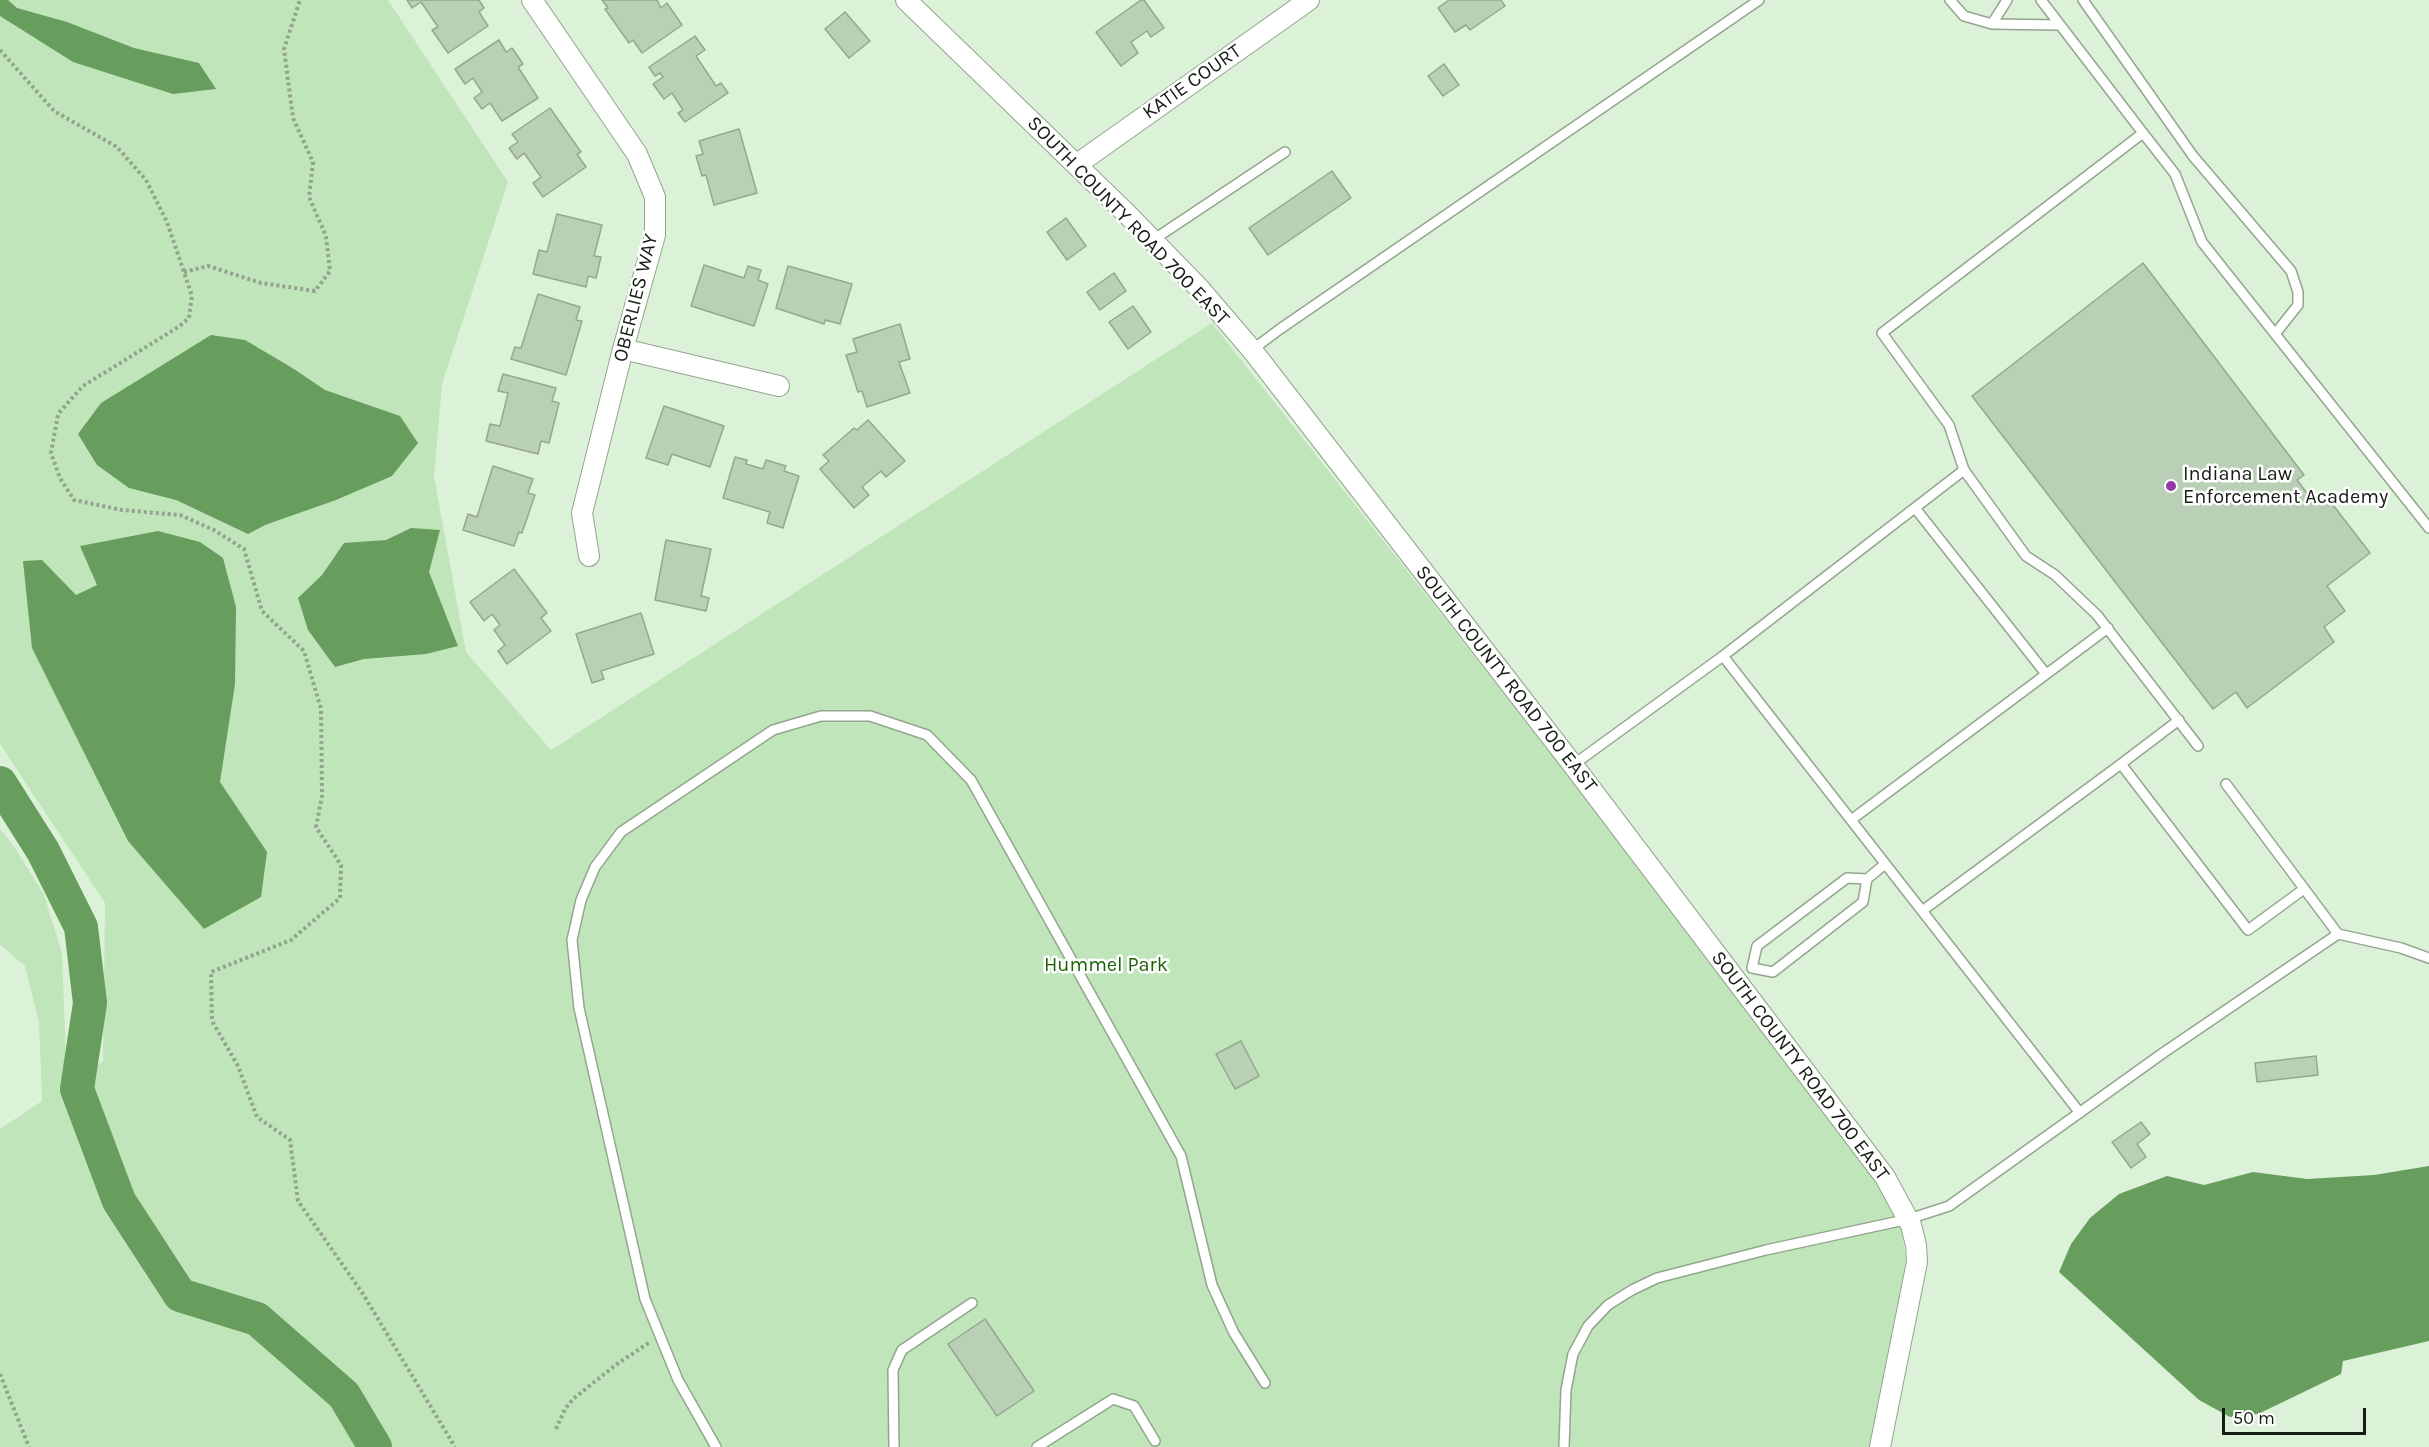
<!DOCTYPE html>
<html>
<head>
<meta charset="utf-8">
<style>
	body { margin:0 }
	#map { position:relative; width:2429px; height:1447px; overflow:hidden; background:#dcf2d8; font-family:Karla,sans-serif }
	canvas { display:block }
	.scale { position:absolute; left:2222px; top:1408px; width:144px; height:27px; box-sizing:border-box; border:3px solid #161e14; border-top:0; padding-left:8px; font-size:18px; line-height:21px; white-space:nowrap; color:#161e14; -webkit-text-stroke:4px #fff; paint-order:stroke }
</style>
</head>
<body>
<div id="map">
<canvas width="2429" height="1447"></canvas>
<div class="scale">50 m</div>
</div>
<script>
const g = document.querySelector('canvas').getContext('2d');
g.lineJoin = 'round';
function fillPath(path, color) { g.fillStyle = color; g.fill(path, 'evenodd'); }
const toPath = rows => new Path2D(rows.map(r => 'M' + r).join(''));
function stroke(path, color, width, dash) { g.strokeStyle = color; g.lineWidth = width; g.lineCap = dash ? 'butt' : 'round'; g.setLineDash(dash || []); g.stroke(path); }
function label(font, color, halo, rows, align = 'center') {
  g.font = font + ' Karla,sans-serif'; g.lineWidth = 5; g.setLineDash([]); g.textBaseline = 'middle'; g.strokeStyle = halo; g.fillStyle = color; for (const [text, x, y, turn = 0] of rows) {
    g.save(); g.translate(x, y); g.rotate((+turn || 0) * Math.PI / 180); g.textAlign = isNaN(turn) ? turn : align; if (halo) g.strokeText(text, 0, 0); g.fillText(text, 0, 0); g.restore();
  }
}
fillPath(toPath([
	[0,0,388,0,508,182,442,384,434,476,466,652,551,750,1212,323,1860,1146,1901,1225,1911,1296,1883,1447,0,1447,0,1129,42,1101,39,1022,25,966,0,945,0,829,14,846,44,895,62,953,67,1085,103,1061,105,903,0,744]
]), '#c1e5ba');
fillPath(toPath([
	[0,0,8,0,17,8,67,22,134,48,199,63,216,89,173,94,73,62,0,16],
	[211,335,245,340,294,369,325,390,400,416,418,443,392,476,336,500,265,525,248,534,176,500,129,488,97,465,78,434,101,403],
	[411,528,440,530,429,572,458,646,426,654,364,659,335,667,308,630,298,598,322,575,344,543,386,540],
	[158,531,200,542,223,558,236,607,235,684,220,782,267,852,261,897,204,929,128,841,32,648,23,561,42,560,76,595,97,585,80,546],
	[2429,1166,2429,1341,2343,1361,2341,1374,2258,1414,2230,1417,2199,1400,2059,1272,2071,1244,2090,1218,2119,1194,2167,1176,2204,1185,2253,1172,2307,1179,2374,1175]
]), '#679d5d');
stroke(toPath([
	[0,783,43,851,81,927,90,1003,77,1089,119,1201,180,1295,257,1319,344,1395,375,1447]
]), '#679d5d', 34);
const building = toPath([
	[407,0,479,0,484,8,479,12,488,26,448,53,432,30,438,27,421,2,412,8,407,0],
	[602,0,657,0,661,8,667,3,682,25,642,53,633,40,629,43,605,9,608,8,602,0],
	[1141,0,1144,0,1164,28,1151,37,1147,31,1131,42,1138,53,1121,66,1096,32,1141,0],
	[1449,0,1501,0,1505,6,1470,30,1466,25,1455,32,1438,8,1449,0],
	[845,12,870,41,849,58,825,29,845,12],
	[695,36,705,50,696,56,716,86,721,83,728,93,685,122,678,113,683,110,672,93,664,99,653,84,663,77,660,73,655,76,649,67,695,36],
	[499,40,506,52,512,48,523,64,518,67,538,98,502,121,490,103,482,109,474,98,482,92,473,78,465,84,455,69,499,40],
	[1444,64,1459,85,1443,96,1428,76,1444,64],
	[550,108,581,152,577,154,586,167,543,197,533,183,541,177,524,153,517,159,509,148,518,142,512,134,550,108],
	[739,129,757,193,714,205,706,175,702,176,696,156,703,154,699,141,739,129],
	[1332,171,1351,198,1268,255,1249,228,1332,171],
	[557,214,602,225,594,256,601,257,596,278,588,276,586,287,533,274,539,250,547,252,557,214],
	[1066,218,1086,246,1067,260,1047,232,1066,218],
	[2143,263,2304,475,2297,480,2312,500,2323,492,2370,553,2327,586,2345,611,2324,627,2334,642,2247,708,2236,692,2213,709,1972,396,2143,263],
	[704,265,744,278,748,266,761,270,758,280,768,284,754,326,691,306,704,265],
	[788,266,852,284,840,324,825,320,824,324,776,308,788,266],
	[1114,273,1126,291,1100,310,1087,292,1114,273],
	[538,294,580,307,576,320,582,321,566,375,511,359,515,347,521,348,538,294],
	[1133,306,1151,332,1128,349,1109,322,1133,306],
	[900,324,910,359,899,362,910,393,867,407,862,391,858,392,846,355,857,352,853,339,900,324],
	[503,374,556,388,552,401,559,403,549,443,541,441,538,454,486,441,490,424,500,426,508,393,498,391,503,374],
	[664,406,724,426,710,467,672,454,668,465,646,458,664,406],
	[868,420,905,461,886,477,881,471,862,487,869,495,854,508,820,469,829,461,823,455,854,428,857,430,868,420],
	[735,457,747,460,746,464,763,469,766,460,786,466,784,471,799,476,783,528,767,523,770,512,723,498,735,457],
	[493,466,533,479,528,493,535,495,522,533,519,532,514,546,463,530,468,514,477,517,493,466],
	[666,540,711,549,701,596,709,598,706,611,655,600,666,540],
	[514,569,547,613,541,618,551,631,507,664,498,651,505,645,494,630,500,625,492,614,484,621,470,602,514,569],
	[641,613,654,654,601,671,604,679,592,683,576,634,641,613],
	[1241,1041,1259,1076,1235,1089,1216,1054,1241,1041],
	[2316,1056,2318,1075,2257,1082,2255,1063,2316,1056],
	[2141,1122,2150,1134,2137,1144,2146,1157,2131,1168,2112,1142,2141,1122],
	[985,1319,1034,1391,997,1416,948,1344,985,1319]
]);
fillPath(building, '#bad0b6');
stroke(building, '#93a88f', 1.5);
const lane = toPath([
	[1950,0,1964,16,1992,24,2060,25],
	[2083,0,2193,156,2291,271,2298,292,2298,305,2275,334],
	[1992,24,2007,0],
	[2143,133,2175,174,2202,242,2429,528],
	[1153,240,1285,152],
	[1252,350,1280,329,1759,0],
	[1964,470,1949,425,1882,333,2143,133,2041,0],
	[1915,508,2046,674],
	[1723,656,1851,820],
	[2121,764,2179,720],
	[1573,765,1723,656,1964,470,2026,556,2055,575,2097,615,2198,746],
	[1867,879,1847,878,1757,946,1752,968,1773,972,1863,902,1867,879,1885,864],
	[1922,911,2121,764,2248,930,2304,889],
	[2338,934,2401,948,2429,958],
	[2080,1113,1851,820,2108,628],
	[716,1447,678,1380,645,1299,579,1008,572,940,581,900,595,867,621,832,773,730,821,716,870,716,927,735,971,780,1181,1156,1212,1285,1234,1333,1265,1383],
	[894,1447,893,1370,902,1350,972,1303],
	[1037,1447,1113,1399,1134,1406,1155,1441],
	[1564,1447,1566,1390,1573,1354,1588,1326,1608,1305,1632,1290,1657,1278,1766,1250,1909,1219,1949,1206,2163,1053,2338,934,2226,784]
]);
const street = toPath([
	[532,0,637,154,655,197,655,235,623,349,582,513,589,556],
	[906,0,1126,213,1199,288,1252,350,1573,765,1885,1177,1911,1225,1916,1245,1917,1262,1880,1447],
	[1076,165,1309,0],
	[623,349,779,386]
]);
stroke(lane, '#92a68d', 12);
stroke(street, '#92a68d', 22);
stroke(toPath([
	[0,50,54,111,117,147,146,180,167,222,192,296,189,318,180,326,83,386,58,414,51,453,60,478,74,500,122,510,180,515,214,530,244,549,262,611,304,651,321,709,322,796,316,827,341,865,340,898,291,940,211,972,212,1021,238,1066,257,1117,290,1140,298,1201,363,1294,455,1447],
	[184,272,208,266,261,283,315,291,330,271,326,236,309,197,313,162,293,118,284,49,300,0],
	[0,1374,29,1447],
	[556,1429,565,1409,573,1399,617,1364,650,1342]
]), '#92a38f', 4, [3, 3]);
stroke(lane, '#fff', 9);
stroke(street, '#fff', 20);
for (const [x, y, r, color] of [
	[2171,486,6,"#943ba7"]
]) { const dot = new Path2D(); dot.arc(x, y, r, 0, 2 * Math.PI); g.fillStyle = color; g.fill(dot); stroke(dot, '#fff', 2); }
label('20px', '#161e14', '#fff', [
	["KATIE COURT",1192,82,-35],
	["SOUTH COUNTY ROAD 700 EAST",1128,221,46],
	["OBERLIES WAY",636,298,-76],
	["SOUTH COUNTY ROAD 700 EAST",1506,679,52],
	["SOUTH COUNTY ROAD 700 EAST",1800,1066,53]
]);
label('20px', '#161e14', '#fff', [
	["Indiana Law",2183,474],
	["Enforcement Academy",2183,497]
], 'left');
label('20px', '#1b6306', '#fff', [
	["Hummel Park",1106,965]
]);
</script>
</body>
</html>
